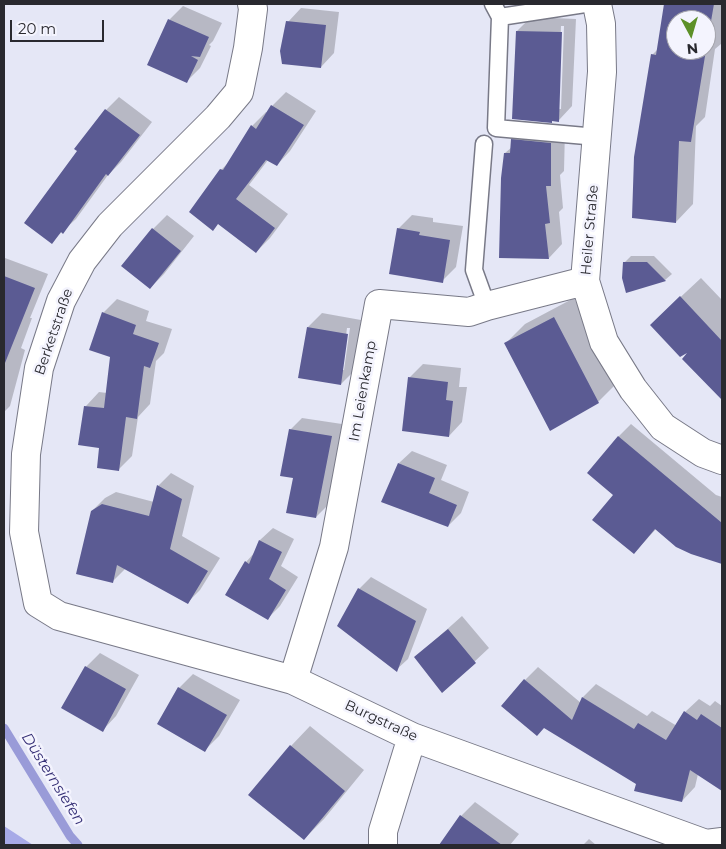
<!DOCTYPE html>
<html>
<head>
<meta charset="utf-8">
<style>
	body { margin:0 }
	#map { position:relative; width:726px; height:849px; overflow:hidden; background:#e5e7f6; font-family:Montserrat,sans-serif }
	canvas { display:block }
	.frame { position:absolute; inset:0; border:5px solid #29292f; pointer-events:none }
	.north { position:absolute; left:666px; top:10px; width:50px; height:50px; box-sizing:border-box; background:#f4f4fe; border:1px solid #a3a3ab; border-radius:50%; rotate:174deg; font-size:14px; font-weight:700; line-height:20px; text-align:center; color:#29292f }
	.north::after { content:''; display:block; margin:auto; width:18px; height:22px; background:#5d9028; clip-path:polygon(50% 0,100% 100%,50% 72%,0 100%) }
	.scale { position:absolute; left:10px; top:20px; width:94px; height:22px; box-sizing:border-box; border:2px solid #29292f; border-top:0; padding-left:6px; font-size:15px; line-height:18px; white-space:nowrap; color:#29292f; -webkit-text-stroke:4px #f4f4fe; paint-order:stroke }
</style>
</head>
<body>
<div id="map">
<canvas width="726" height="849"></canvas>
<div class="frame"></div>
<div class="north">N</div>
<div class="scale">20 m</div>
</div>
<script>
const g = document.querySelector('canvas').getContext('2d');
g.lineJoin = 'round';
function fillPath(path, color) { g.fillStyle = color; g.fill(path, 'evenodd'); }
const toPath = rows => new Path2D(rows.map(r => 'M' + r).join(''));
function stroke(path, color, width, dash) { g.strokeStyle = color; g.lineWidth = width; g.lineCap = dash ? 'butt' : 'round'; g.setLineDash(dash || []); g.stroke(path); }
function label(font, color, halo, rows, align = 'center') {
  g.font = font + ' Montserrat,sans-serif'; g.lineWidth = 5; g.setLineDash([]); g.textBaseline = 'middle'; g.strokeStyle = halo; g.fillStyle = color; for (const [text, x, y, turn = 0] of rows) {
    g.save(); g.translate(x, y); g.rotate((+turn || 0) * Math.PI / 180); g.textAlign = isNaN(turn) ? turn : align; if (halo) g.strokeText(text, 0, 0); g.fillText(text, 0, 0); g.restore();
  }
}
fillPath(toPath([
	[4,826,33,845,4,845]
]), '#a7aae7');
fillPath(toPath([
	[665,4,722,4,721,44,715,49,705,117,696,126,693,204,676,222,652,55,658,49],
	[676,20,706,20,706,50,676,50],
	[183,6,222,23,213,41,209,45,211,46,200,68,186,82,149,64,170,19],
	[301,8,339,12,334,53,321,67,288,22],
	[531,17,576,19,572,106,559,120,517,31],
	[561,26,564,26,561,109,558,109],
	[286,92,316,111,290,151,277,165,268,160,249,185,288,214,270,238,256,252,221,170,230,161,252,126,266,112,268,113,272,106],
	[119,97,152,122,121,162,108,175,76,219,51,242,106,110],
	[526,126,565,130,564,171,560,175,563,208,559,212,562,244,549,258,505,153,512,147,512,140],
	[167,215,194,236,164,274,150,288,123,266,153,229],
	[412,215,433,218,433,222,463,226,456,267,442,281,398,229],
	[631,256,654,256,672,274,665,280,624,263],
	[5,258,48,274,30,318,32,318,21,348,25,350,10,406,4,412],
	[701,278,722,300,722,398,684,359,692,349,671,306],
	[574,298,618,382,598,402,506,343,525,324],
	[117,299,149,311,146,321,172,329,164,353,156,361,150,404,138,417,132,456,118,470,101,447,86,406,99,392,107,393,111,356,103,313],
	[322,313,361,320,355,370,341,384,308,327],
	[347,328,350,328,344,370,342,370],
	[423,364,461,368,459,387,467,387,462,422,449,436,409,378],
	[302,418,342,424,327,506,316,517,295,477,290,430],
	[631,424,716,495,722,497,722,562,692,553,656,529,634,553,615,495,618,437],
	[412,451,447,465,441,480,469,492,461,513,448,526,399,463],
	[171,473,194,486,182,536,220,558,200,590,187,603,126,568,113,581,92,511,105,498,116,492,154,502,158,486],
	[273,528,294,539,281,566,298,577,280,606,268,618,246,562,255,552,260,540],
	[371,577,427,609,408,659,396,670,359,589],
	[462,616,489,648,443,691,416,657],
	[100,653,139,675,116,716,103,730,86,667],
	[538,667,581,703,583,697,596,684,647,716,652,711,677,726,685,712,699,699,710,706,715,701,722,706,722,780,717,786,698,774,695,787,682,801,637,784,525,680],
	[193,674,240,700,219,736,205,750,179,688],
	[310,726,364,770,324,819,304,839,291,746],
	[475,802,519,834,510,845,441,845,461,816],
	[589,839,596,845,583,845]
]), '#0003');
stroke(toPath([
	[4,728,70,836,78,845]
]), '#999bd8', 9);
fillPath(toPath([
	[664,4,714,4,706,50,706,20,676,20,676,50,706,50,691,142,679,141,676,223,632,218,634,157,651,54,656,55],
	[168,19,209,37,200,57,191,56,198,60,187,83,147,65],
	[286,21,326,25,321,68,282,64,280,51],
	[516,31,562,32,559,122,552,121,552,123,512,119],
	[271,105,304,125,277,166,266,160,236,199,275,228,256,253,218,224,213,231,189,212,220,169,223,170,251,125,256,129],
	[105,109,140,135,108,176,106,174,63,234,61,232,52,244,24,223,77,151,74,149],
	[511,139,551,143,551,186,546,186,550,223,545,224,549,259,499,258,501,178,504,153,510,153],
	[152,228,181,251,150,289,121,266],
	[397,228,420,232,419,235,450,240,443,283,389,274],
	[623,262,647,262,666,281,626,293,622,278],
	[4,276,35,288,5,363,4,362],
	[680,296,722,341,722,400,682,359,687,353,680,357,650,325],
	[102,312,136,325,133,334,159,343,150,368,144,366,137,419,126,417,119,471,97,468,99,448,78,445,84,406,104,408,110,357,89,350],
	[554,317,599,403,550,431,504,343],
	[307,327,348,334,341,385,298,378],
	[408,377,448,382,446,400,453,401,449,437,402,431],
	[289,429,332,436,316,518,286,513,293,478,280,476],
	[618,436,722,523,722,564,691,554,676,547,655,529,634,554,592,520,613,495,587,473],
	[398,463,435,478,429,493,457,505,448,527,381,502],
	[157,485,182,499,170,549,208,571,188,604,117,565,113,583,76,574,91,511,102,504,149,516],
	[259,540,282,552,269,579,286,590,268,620,225,595,245,561,249,564],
	[358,588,416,621,397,672,337,626],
	[448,629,476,663,442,693,414,657],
	[85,666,126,689,103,732,61,708],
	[524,679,572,720,582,697,634,729,638,723,666,740,684,711,697,720,701,714,722,728,722,791,690,770,682,802,634,791,636,784,544,728,537,736,501,706],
	[178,687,227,715,205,752,157,724],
	[290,745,345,791,304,840,248,795],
	[460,815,502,845,439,845]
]), '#5b5b93');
const lane = toPath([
	[493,4,500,17,496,128,597,137],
	[500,17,585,4],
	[484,144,474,270,487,306]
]);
const street = toPath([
	[252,4,253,9,248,48,239,92,218,117,110,225,82,261,61,301,39,368,26,454,24,532,38,603,59,616,293,680,412,737,706,844,722,842],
	[597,4,601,24,602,72,585,281,604,342,633,389,663,427,703,453,722,460],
	[293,680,334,547,379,304,469,312,487,306,585,281],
	[383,845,383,831,412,737]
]);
stroke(lane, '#787987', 19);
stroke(street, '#787987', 30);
stroke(lane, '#fff', 16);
stroke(street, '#fff', 28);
label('14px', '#29292f', '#f4f4fe', [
	["Heiler Straße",590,230,-85],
	["Berketstraße",54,332,-71],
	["Im Leienkamp",363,391,-80],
	["Burgstraße",381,721,25]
]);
label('italic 15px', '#342e75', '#f4f4fe', [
	["Düsternsiefen",53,779,58]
]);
</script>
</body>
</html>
